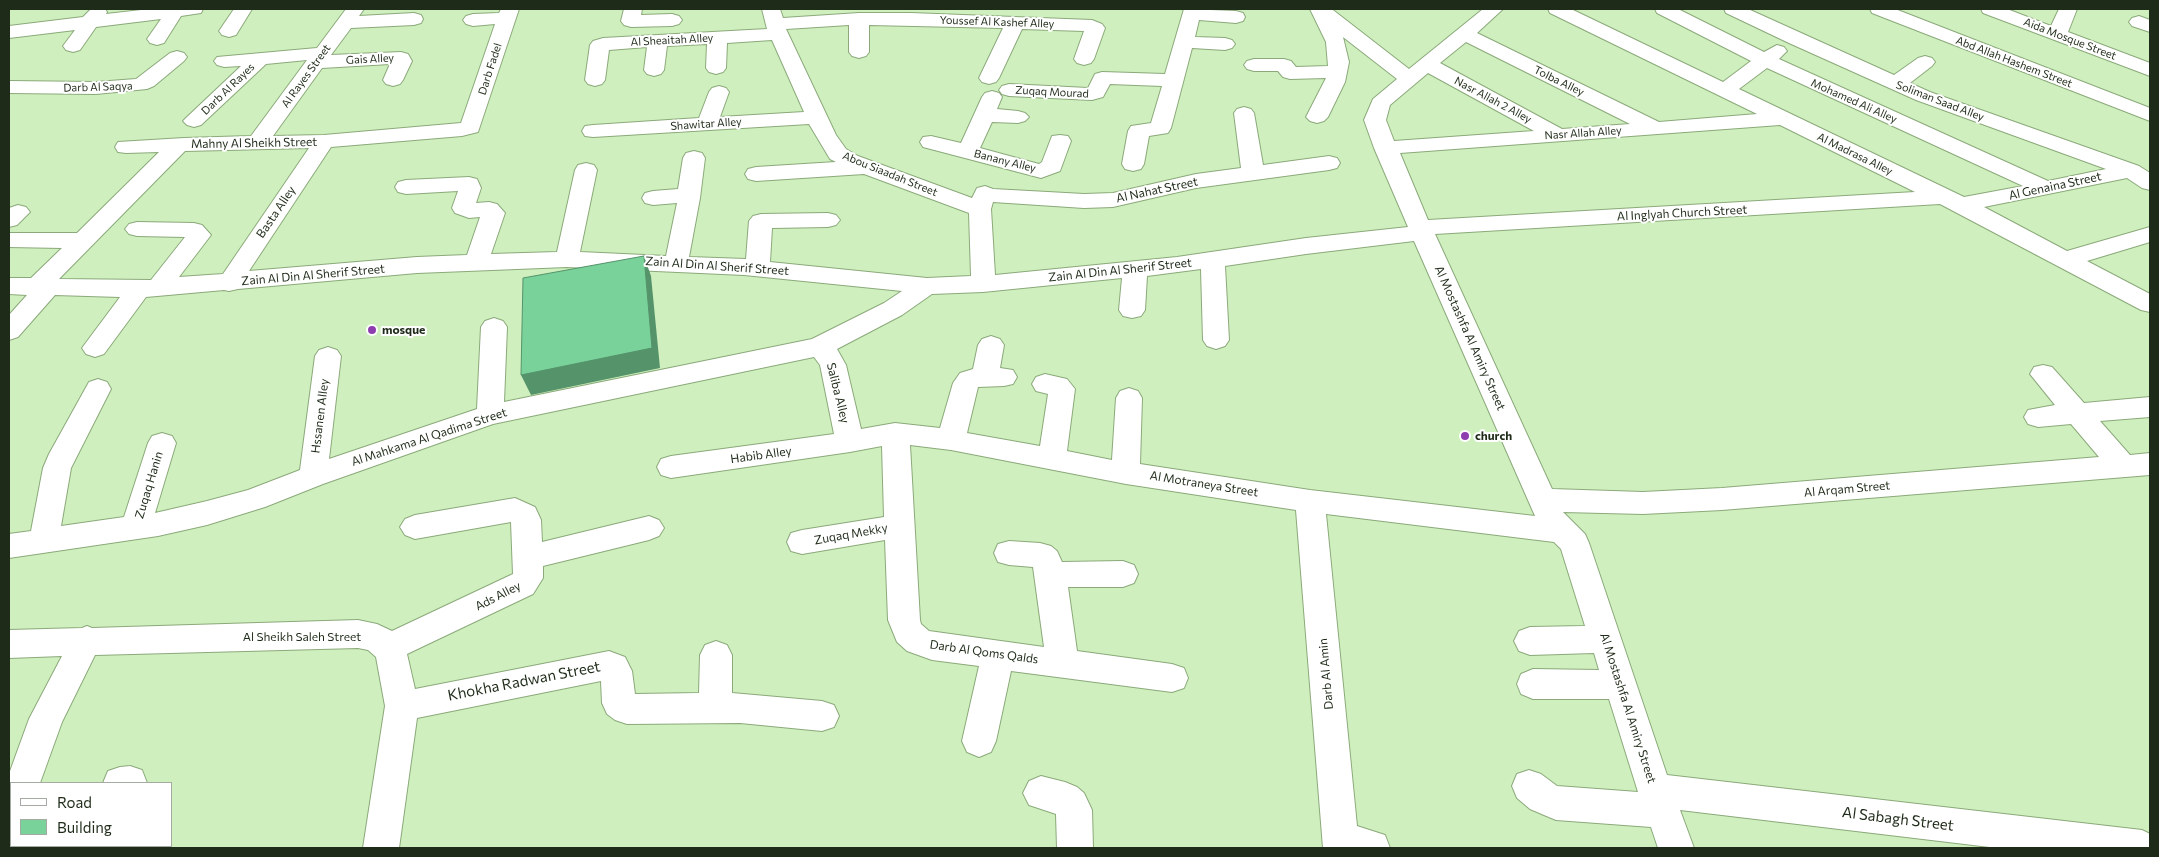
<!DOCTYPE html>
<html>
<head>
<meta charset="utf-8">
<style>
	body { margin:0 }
	#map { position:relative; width:2159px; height:857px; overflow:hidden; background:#cff0be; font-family:Commissioner,sans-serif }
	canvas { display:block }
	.frame { position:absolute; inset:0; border:10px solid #1f2b19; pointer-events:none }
	.legend { position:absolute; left:10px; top:782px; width:162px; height:65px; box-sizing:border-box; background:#fff; border:1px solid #a5aaa3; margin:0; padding:6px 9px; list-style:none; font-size:15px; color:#1f2b19 }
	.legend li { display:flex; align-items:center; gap:10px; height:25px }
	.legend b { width:25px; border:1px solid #a5aaa3 }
</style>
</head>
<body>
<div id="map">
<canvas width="2159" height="857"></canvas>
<div class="frame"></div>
<ul class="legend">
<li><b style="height:6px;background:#fff"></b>Road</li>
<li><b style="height:14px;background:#79d299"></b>Building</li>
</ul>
</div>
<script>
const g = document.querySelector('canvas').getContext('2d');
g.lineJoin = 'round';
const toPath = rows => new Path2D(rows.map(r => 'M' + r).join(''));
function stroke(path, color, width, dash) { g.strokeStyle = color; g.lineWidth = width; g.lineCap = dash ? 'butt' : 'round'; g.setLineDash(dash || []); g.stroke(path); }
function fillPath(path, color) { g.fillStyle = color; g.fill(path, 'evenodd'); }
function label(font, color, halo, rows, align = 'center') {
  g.font = font + ' Commissioner,sans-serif'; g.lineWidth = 4; g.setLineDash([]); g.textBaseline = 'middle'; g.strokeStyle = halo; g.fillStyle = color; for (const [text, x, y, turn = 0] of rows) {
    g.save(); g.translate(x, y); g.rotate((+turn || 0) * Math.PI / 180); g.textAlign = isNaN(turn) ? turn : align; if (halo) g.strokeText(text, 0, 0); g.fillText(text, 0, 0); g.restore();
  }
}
const street = toPath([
	[91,9,105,9,107,12,106,14,150,9,203,9,201,13,181,16,164,43,157,45,150,43,147,39,161,19,96,27,80,50,73,52,66,50,63,46,75,30,9,38,9,26,83,17,91,9],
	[234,9,252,9,236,35,229,37,222,35,219,31,234,9],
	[346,9,364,9,359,16,414,13,421,15,423,19,421,23,414,25,351,28,331,55,401,52,408,54,412,61,403,80,400,84,393,86,386,84,383,80,390,64,322,68,273,136,324,135,461,123,495,24,473,26,466,24,463,20,466,16,473,14,499,13,501,9,519,9,478,132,462,136,331,147,249,271,417,257,467,255,480,217,469,218,455,213,452,208,458,191,406,194,398,192,395,187,398,182,406,180,469,177,477,179,481,188,476,203,489,202,497,204,505,213,491,254,557,252,575,170,578,165,586,163,594,165,597,170,580,252,666,256,677,203,653,205,645,203,642,198,645,193,653,191,678,189,683,158,686,153,694,151,702,153,705,158,700,198,689,257,746,259,749,221,753,216,761,214,828,213,836,215,840,220,836,225,828,227,772,228,770,262,927,278,971,276,969,213,864,174,756,181,748,179,745,174,748,169,756,167,836,162,830,159,809,124,593,137,585,136,582,131,585,126,593,125,699,118,709,92,712,88,719,86,726,88,729,92,720,117,804,112,772,40,727,43,726,68,723,72,716,74,709,72,706,68,707,44,667,46,664,70,661,74,654,76,647,74,644,70,647,47,609,50,605,80,602,84,595,86,588,84,585,80,590,45,593,41,603,38,767,29,762,9,780,9,783,18,859,13,911,13,1092,20,1102,24,1105,28,1094,59,1091,63,1084,65,1077,63,1074,59,1084,31,1022,29,999,78,996,82,989,84,982,82,979,78,1003,28,869,25,869,52,866,56,859,58,852,56,849,52,849,25,786,29,836,135,846,149,858,156,972,198,977,188,985,186,993,189,1084,194,1113,193,1196,174,1241,168,1234,113,1237,109,1244,107,1251,109,1254,113,1263,165,1329,156,1337,158,1340,163,1337,168,1329,170,1196,188,1113,207,1084,208,993,202,991,209,995,275,1177,257,1306,238,1408,227,1374,148,1364,120,1373,99,1397,79,1343,37,1349,62,1345,82,1328,117,1324,121,1317,123,1310,121,1306,117,1326,78,1290,79,1283,77,1278,71,1254,71,1247,69,1244,65,1247,61,1254,59,1284,59,1291,61,1296,67,1328,66,1326,42,1310,9,1333,10,1409,69,1483,9,1503,9,1477,33,1659,122,1757,114,1550,13,1548,9,1571,9,1723,82,1751,61,1657,13,1655,9,1678,9,1764,52,1777,45,1784,47,1787,51,1779,59,2048,181,2106,169,1916,100,1789,43,1726,13,1724,9,1748,9,1894,75,1918,58,1925,56,1932,58,1935,62,1932,66,1910,83,1930,92,2139,166,2150,173,2150,190,2142,188,2127,178,1984,207,2067,251,2150,227,2150,242,2087,261,2150,294,2150,312,2141,310,1940,204,1435,234,1552,489,1643,492,1722,488,2099,457,2071,424,2038,427,2028,424,2024,417,2028,410,2055,405,2030,374,2034,367,2043,365,2052,367,2084,403,2150,397,2150,417,2100,421,2130,455,2150,453,2150,475,1722,510,1643,514,1563,512,1585,534,1589,543,1667,775,2142,830,2150,834,2150,848,1998,848,1680,810,1694,848,1658,848,1651,827,1556,820,1544,815,1530,809,1517,798,1512,786,1517,774,1529,770,1541,774,1557,786,1638,792,1609,699,1533,699,1521,694,1517,684,1521,674,1533,669,1599,670,1594,653,1530,655,1519,651,1514,641,1519,631,1530,627,1585,626,1561,549,1554,542,1326,514,1357,826,1385,835,1390,848,1323,848,1296,510,1126,484,951,450,910,445,920,620,921,624,929,631,1044,647,1033,567,1009,565,998,562,994,553,998,544,1009,541,1040,543,1051,546,1057,551,1062,562,1123,561,1134,565,1138,574,1134,583,1123,587,1068,587,1077,651,1172,664,1184,668,1188,678,1184,688,1172,692,1011,671,996,741,991,752,979,757,967,752,962,741,979,666,932,660,907,651,897,642,888,620,885,540,802,554,791,551,787,542,791,533,802,530,884,517,882,446,850,452,671,478,661,475,657,467,661,459,671,456,834,434,820,365,814,357,493,424,323,484,265,507,207,525,158,536,9,558,9,534,31,531,43,468,49,454,89,382,98,379,107,382,111,389,71,468,61,526,124,517,148,443,152,436,162,433,172,436,176,443,155,513,207,501,248,490,300,470,315,356,319,350,328,347,337,350,341,356,329,459,477,409,481,327,485,321,494,318,503,321,507,327,504,402,812,339,884,303,902,291,744,275,567,267,417,273,238,289,229,291,224,290,146,297,104,354,95,357,86,354,82,348,120,297,55,295,18,337,9,340,9,315,27,295,9,294,9,278,31,278,62,248,9,247,9,233,77,233,159,152,126,153,118,152,115,147,118,142,184,138,251,136,307,60,266,64,201,125,194,127,187,125,183,121,187,117,241,66,224,67,217,65,214,61,217,57,317,48,346,9],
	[1466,42,1630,124,1562,129,1440,63,1466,42],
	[1767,68,2023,186,1964,197,1739,89,1767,68],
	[1428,73,1534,131,1394,141,1386,120,1390,105,1428,73],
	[1780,125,1915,192,1428,220,1400,153,1780,125],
	[309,148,223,274,179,277,211,235,202,225,194,223,137,222,129,224,125,229,129,234,137,236,185,237,151,280,59,279,185,151,309,148],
	[1414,241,1535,516,1310,490,1140,464,1142,398,1138,391,1129,388,1120,391,1116,398,1112,460,1067,451,1075,389,1067,379,1045,374,1036,377,1032,384,1036,391,1048,394,1040,446,967,433,978,387,1004,386,1013,384,1017,377,1013,370,1000,368,1004,345,1000,339,991,336,982,339,978,345,973,369,960,373,953,383,940,428,895,423,861,429,846,365,837,349,902,315,932,294,983,292,1122,278,1119,310,1123,316,1132,318,1141,316,1145,310,1147,276,1201,269,1203,340,1207,346,1216,349,1225,346,1229,340,1225,266,1306,254,1414,241],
	[624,9,642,9,641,15,672,14,679,16,682,20,679,24,672,26,631,27,624,25,621,21,624,9],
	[1184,9,1236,11,1243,13,1245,17,1243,21,1236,23,1199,20,1195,37,1225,38,1232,40,1235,44,1232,48,1225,50,1192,48,1171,128,1168,133,1149,136,1144,164,1141,169,1133,171,1125,169,1122,164,1128,131,1131,126,1151,123,1162,86,1110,84,1103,97,1092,100,1009,96,1002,94,999,90,1002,86,1009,84,1088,88,1095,74,1102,72,1165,74,1184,9],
	[1870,9,1895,9,2150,108,2150,121,1872,13,1870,9],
	[1981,9,2007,9,2051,26,2059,9,2077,9,2068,32,2150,63,2150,76,1983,13,1981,9],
	[2139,16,2150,20,2150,32,2132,26,2129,22,2132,18,2139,16],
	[177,51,184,53,187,57,184,61,154,86,147,89,96,94,9,93,9,81,96,82,136,79,170,53,177,51],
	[992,91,999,93,1002,97,997,109,1018,111,1025,113,1029,117,1025,121,1018,123,992,122,980,148,1039,164,1042,162,1052,136,1060,135,1068,136,1071,141,1060,171,1041,178,923,147,920,142,923,137,931,136,961,143,982,97,985,93,992,91],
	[18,205,26,207,30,212,17,225,9,227,9,208,18,205],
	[515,498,535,507,541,520,542,542,649,516,659,520,664,528,659,536,649,540,543,566,543,578,533,594,407,654,415,689,609,651,625,657,632,671,635,694,699,693,700,655,705,645,716,641,727,645,732,655,732,693,822,701,834,705,839,716,834,727,822,731,740,723,627,724,615,720,607,714,602,703,601,681,417,718,399,848,363,848,385,706,376,657,368,650,358,648,95,655,62,722,40,783,11,783,11,795,9,774,29,719,62,656,9,658,9,630,82,628,87,626,92,628,358,620,377,624,392,631,513,574,511,522,415,539,405,535,400,527,405,519,415,515,515,498],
	[130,766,142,770,147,783,103,783,108,771,120,767,130,766],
	[1041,776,1065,782,1077,787,1084,793,1092,810,1093,848,1057,848,1056,814,1029,805,1023,793,1029,781,1041,776],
	[11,797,11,837,9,838,9,798,11,797]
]);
stroke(street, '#8ba97a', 2);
fillPath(street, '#fff');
fillPath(toPath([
	[644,256,651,276,660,368,531,395,521,375]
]), '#55936b');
const building = toPath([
	[644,256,652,348,521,375,523,278,644,256]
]);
fillPath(building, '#79d299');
stroke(building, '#55936b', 1);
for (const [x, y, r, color] of [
	[372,330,5,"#8d3dad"],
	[1465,436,5,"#8d3dad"]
]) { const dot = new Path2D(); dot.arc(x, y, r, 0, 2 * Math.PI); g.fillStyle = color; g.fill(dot); stroke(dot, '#fff', 2); }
label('11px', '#1f2b19', '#fff', [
	["Youssef Al Kashef Alley",997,22,2],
	["Aida Mosque Street",2070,39,21],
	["Al Sheaitah Alley",672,40,-3],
	["Gais Alley",370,59,-3],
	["Abd Allah Hashem Street",2014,62,21],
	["Darb Fadel",490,69,-72],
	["Al Rayes Street",306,76,-54],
	["Tolba Alley",1559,81,26],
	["Darb Al Saqya",98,87,-2],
	["Darb Al Rayes",228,89,-44],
	["Zuqaq Mourad",1052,92,3],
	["Nasr Allah 2 Alley",1493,100,28],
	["Mohamed Ali Alley",1854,101,24],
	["Soliman Saad Alley",1940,101,21],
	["Shawitar Alley",706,124,-4],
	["Nasr Allah Alley",1583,133,-4],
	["Al Madrasa Alley",1855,154,26],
	["Banany Alley",1005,161,14],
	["Abou Siaadah Street",890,174,22]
]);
label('12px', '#1f2b19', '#fff', [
	["Mahny Al Sheikh Street",254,143,-1],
	["Al Genaina Street",2055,186,-12],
	["Al Nahat Street",1157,190,-12],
	["Basta Alley",276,212,-56],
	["Al Inglyah Church Street",1682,213,-3],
	["Zain Al Din Al Sherif Street",717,266,4],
	["Zain Al Din Al Sherif Street",1120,270,-6],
	["Zain Al Din Al Sherif Street",313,275,-5],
	["Al Mostashfa Al Amiry Street",1470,338,66],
	["Saliba Alley",838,393,76],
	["Hssanen Alley",320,416,-83],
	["Al Mahkama Al Qadima Street",429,437,-18],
	["Habib Alley",761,455,-8],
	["Al Motraneya Street",1204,484,9],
	["Zuqaq Hanin",149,485,-73],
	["Al Arqam Street",1847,489,-5],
	["Zuqaq Mekky",851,534,-10],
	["Ads Alley",498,596,-27],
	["Al Sheikh Saleh Street",302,637],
	["Darb Al Qoms Qalds",984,652,8],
	["Darb Al Amin",1326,674,-95],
	["Al Mostashfa Al Amiry Street",1628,708,72]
]);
label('bold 12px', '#1f2b19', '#fff', [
	["mosque",382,330],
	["church",1475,436]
], 'left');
label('15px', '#1f2b19', '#fff', [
	["Khokha Radwan Street",524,681,-11],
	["Al Sabagh Street",1898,819,7]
]);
</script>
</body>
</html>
